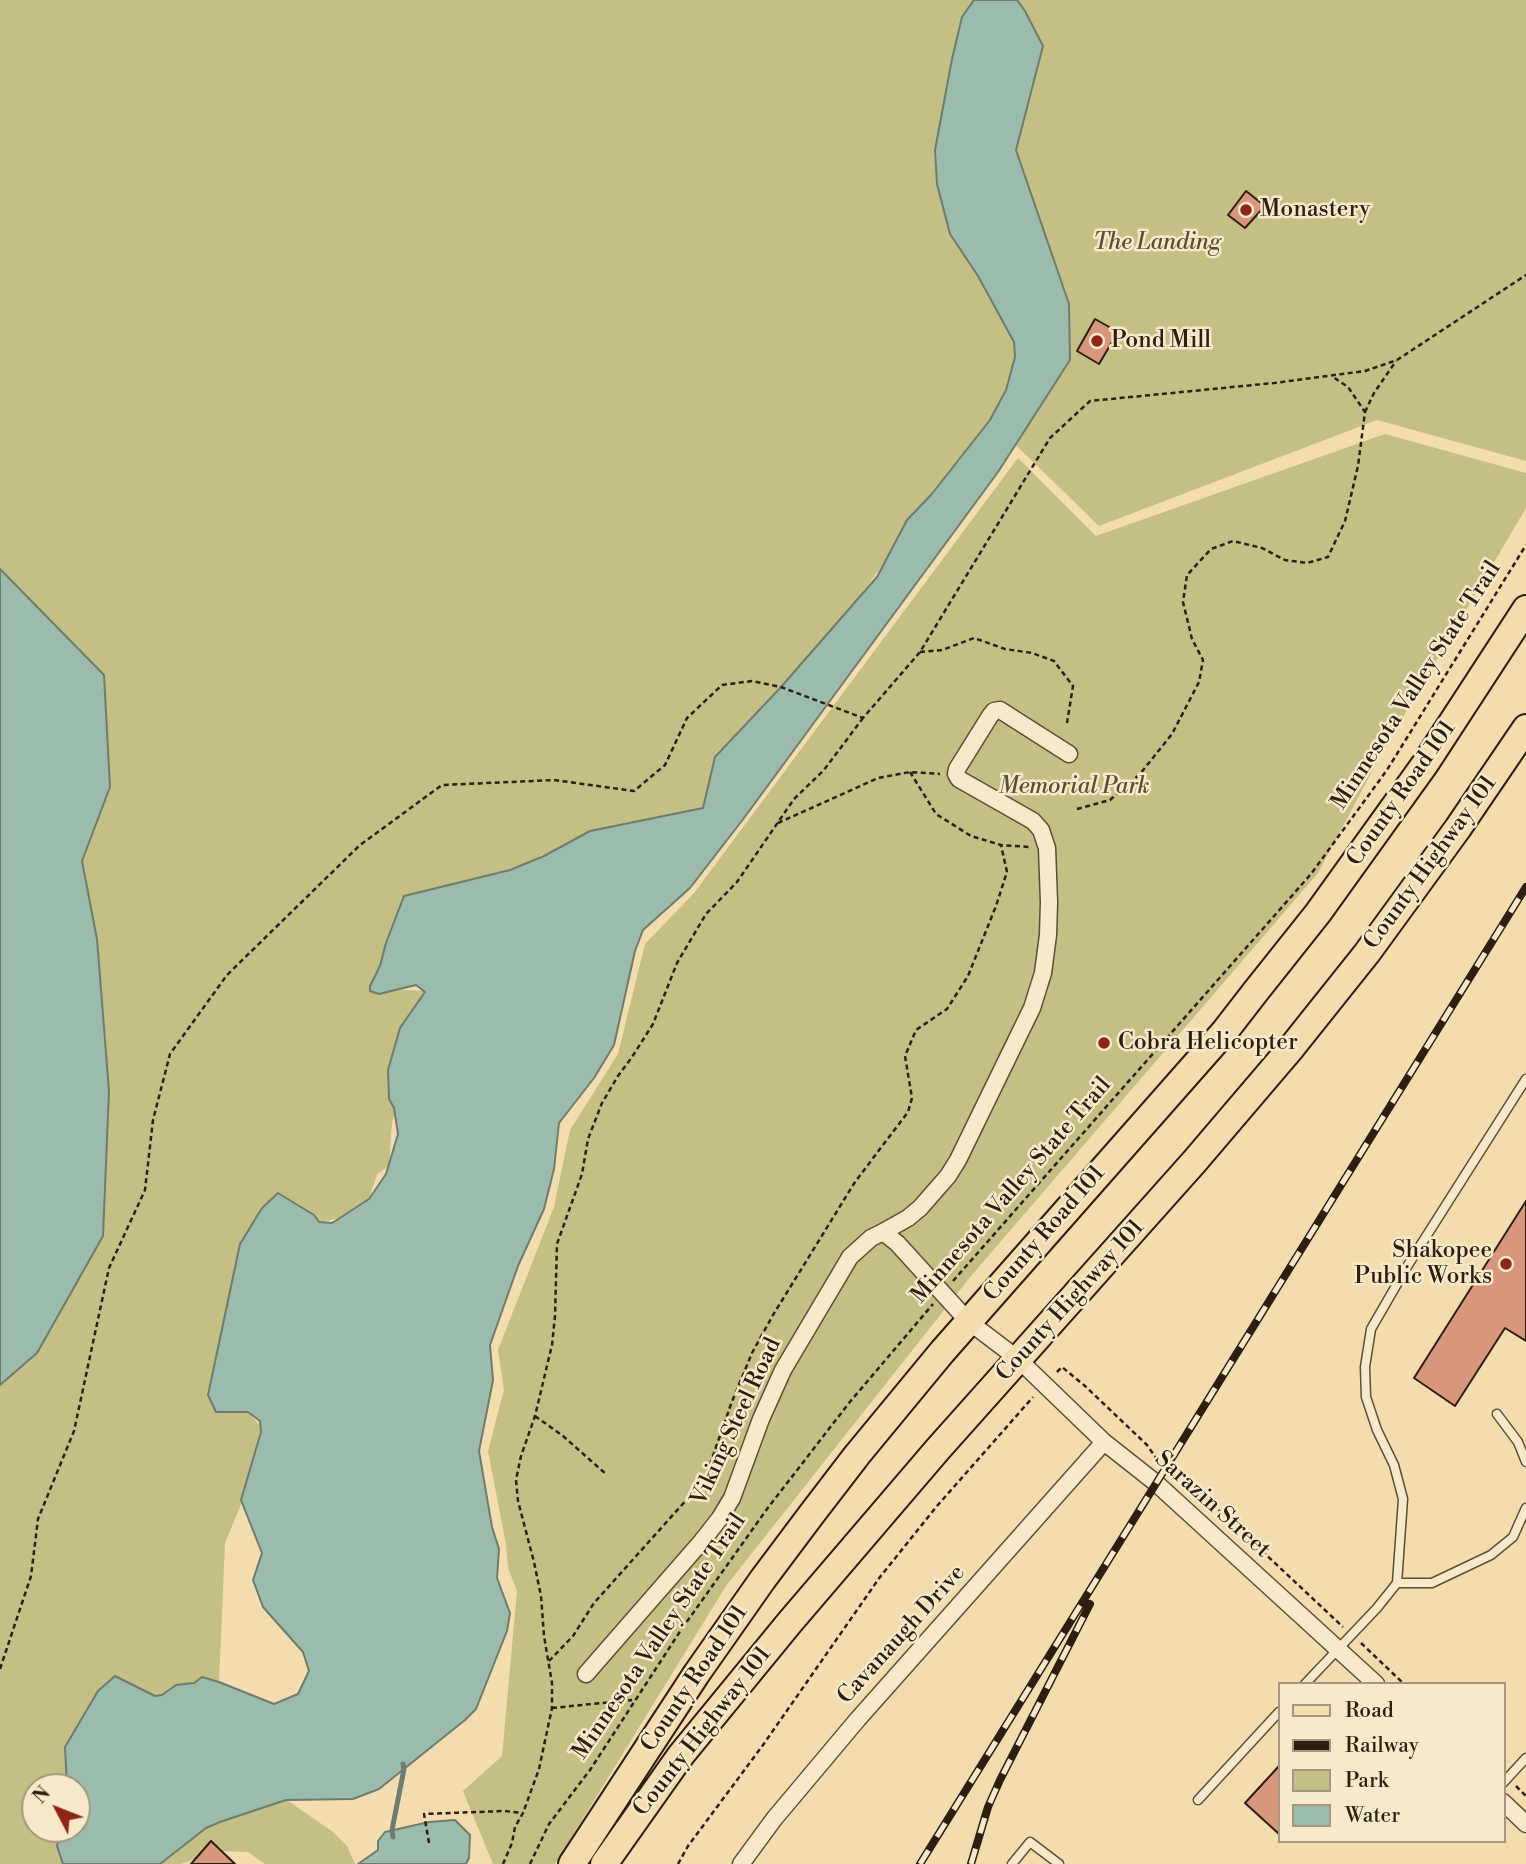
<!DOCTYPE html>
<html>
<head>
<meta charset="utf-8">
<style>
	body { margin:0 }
	#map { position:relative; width:1526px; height:1864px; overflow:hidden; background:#f3ddae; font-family:"Libre Bodoni",serif }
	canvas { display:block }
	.legend { position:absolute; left:1278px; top:1682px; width:228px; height:161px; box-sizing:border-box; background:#f7e9ca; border:2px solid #a69880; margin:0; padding:9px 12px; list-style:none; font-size:21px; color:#2c1e10 }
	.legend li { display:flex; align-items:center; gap:14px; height:35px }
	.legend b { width:35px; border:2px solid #a69880 }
	.north { position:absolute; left:21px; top:1773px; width:70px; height:70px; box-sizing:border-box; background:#f7e9ca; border:2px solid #a69880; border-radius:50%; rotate:312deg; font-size:19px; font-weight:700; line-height:28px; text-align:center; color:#2c1e10 }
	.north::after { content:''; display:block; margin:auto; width:24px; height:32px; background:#8f2418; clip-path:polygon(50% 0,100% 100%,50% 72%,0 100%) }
</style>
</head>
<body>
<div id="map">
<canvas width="1526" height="1864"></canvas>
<ul class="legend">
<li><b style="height:9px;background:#f3ddae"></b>Road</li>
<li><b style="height:9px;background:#2c1e10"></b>Railway</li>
<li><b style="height:19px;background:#c3bf85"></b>Park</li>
<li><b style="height:19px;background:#9bbbac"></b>Water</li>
</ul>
<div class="north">N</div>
</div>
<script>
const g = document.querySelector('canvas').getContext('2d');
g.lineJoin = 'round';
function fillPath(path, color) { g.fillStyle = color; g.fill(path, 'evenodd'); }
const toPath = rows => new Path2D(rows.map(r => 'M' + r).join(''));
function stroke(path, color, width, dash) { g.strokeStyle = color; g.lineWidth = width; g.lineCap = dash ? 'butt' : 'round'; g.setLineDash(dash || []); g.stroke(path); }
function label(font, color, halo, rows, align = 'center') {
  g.font = font + ' "Libre Bodoni",serif'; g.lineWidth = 5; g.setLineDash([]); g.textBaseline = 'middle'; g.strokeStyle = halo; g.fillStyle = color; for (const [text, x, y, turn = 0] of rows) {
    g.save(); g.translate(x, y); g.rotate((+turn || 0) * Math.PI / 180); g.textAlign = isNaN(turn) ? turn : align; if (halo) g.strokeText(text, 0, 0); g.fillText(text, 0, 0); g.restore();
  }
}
fillPath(toPath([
	[0,0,1526,0,1526,461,1377,420,1099,526,990,420,703,808,542,855,531,861,387,989,425,991,392,1123,389,1166,377,1174,369,1199,342,1217,319,1223,229,1411,248,1412,261,1427,242,1502,225,1543,219,1682,69,1864,0,1864,0,1385,30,1358,103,1236,109,1091,97,939,82,861,110,787,104,675,0,569],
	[35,1787,77,1787,77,1829,35,1829],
	[1385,434,1526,473,1526,508,1383,751,1318,873,971,1276,726,1586,555,1864,493,1864,463,1791,502,1756,517,1591,508,1568,506,1544,488,1451,504,1390,498,1350,554,1207,570,1130,618,1054,645,944,694,893,1018,458,1096,536],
	[287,1800,333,1832,347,1846,355,1864,265,1864,248,1852,217,1851,181,1864,160,1864,207,1827]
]), '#c3bf85');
const water = toPath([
	[974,0,1017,0,1025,11,1043,46,1016,150,1069,304,1070,360,998,472,744,818,690,888,643,930,635,951,614,1045,594,1078,559,1123,554,1169,544,1209,518,1266,490,1345,493,1380,479,1451,492,1527,499,1549,497,1578,510,1613,507,1631,476,1709,465,1720,379,1789,353,1799,286,1800,220,1822,206,1828,160,1864,63,1864,57,1846,61,1829,77,1829,77,1787,67,1787,65,1747,98,1691,115,1676,155,1696,162,1695,176,1685,194,1683,202,1677,219,1682,274,1704,298,1694,309,1671,303,1652,263,1607,253,1580,262,1553,241,1500,261,1432,260,1421,248,1412,216,1412,208,1395,240,1244,262,1208,278,1193,314,1215,319,1222,332,1223,369,1199,386,1174,398,1134,394,1108,389,1099,388,1070,400,1028,425,992,416,985,379,994,370,991,370,986,380,966,386,943,404,896,510,870,544,856,590,831,703,808,715,757,781,687,877,577,907,520,931,495,990,420,1006,390,1015,357,1014,342,978,276,950,234,937,184,935,150,952,59,962,17,974,0],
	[0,569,104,675,110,787,82,861,97,939,109,1091,103,1236,37,1353,0,1385,0,569],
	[455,1820,470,1835,469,1858,466,1864,358,1864,378,1850,378,1841,385,1832,429,1822,455,1820]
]);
fillPath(water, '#9bbbac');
stroke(water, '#6f7c6e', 2);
stroke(toPath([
	[393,1837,392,1830,404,1769,403,1764]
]), '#6f7c6e', 5);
const building = toPath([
	[1246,191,1265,206,1245,228,1228,215,1246,191],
	[1095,319,1118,332,1099,364,1077,351,1095,319],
	[1526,1201,1526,1341,1505,1328,1455,1406,1414,1378,1526,1201],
	[1279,1766,1279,1834,1245,1803,1279,1766],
	[211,1841,235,1864,191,1864,211,1841]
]);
fillPath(building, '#d8967d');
stroke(building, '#2c1e10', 2);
const lane = toPath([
	[1497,1414,1518,1442,1526,1462],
	[1397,1583,1403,1499,1394,1465,1377,1430,1366,1397,1365,1367,1371,1329,1408,1265,1526,1079],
	[1305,1684,1377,1608,1397,1583,1432,1583,1491,1555,1513,1537,1526,1508],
	[1503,1783,1526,1758],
	[1198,1800,1279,1712],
	[1012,1864,1030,1842,1059,1864]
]);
const street = toPath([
	[883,1232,908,1218,920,1208,948,1176,958,1160,1032,1008,1043,973,1048,935,1049,902,1047,848,1041,830,1033,821,959,779,956,774,957,769,990,716,994,711,1000,710,1069,754],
	[586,1674,702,1541,720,1518,732,1498,761,1419,783,1370,850,1257,871,1238,883,1232,897,1243,968,1321,1018,1359,1104,1442,1156,1483,1376,1684],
	[1503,1802,1526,1824],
	[741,1864,774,1819,858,1719,1104,1442]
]);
const primary = toPath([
	[572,1864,697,1673,763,1579,811,1515,857,1455,942,1352,1225,1031,1256,991,1318,913,1425,764,1526,609],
	[604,1864,681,1755,790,1622,938,1449,1194,1162,1292,1047,1367,953,1458,828,1526,728]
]);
stroke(lane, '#5e4e38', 11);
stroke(street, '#5e4e38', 19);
stroke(primary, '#2c1e10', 30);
stroke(toPath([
	[1365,412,1374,393,1396,361],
	[920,652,942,650,974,638,1005,649,1032,653,1054,661,1073,686,1067,723],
	[910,772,936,814,971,836,1001,845,1029,847],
	[1077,809,1110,800,1140,774,1172,734,1199,682,1203,660,1192,639,1183,602,1187,575,1211,549,1233,541,1262,548,1285,560,1307,563,1328,557,1345,521,1358,466,1365,412,1348,387,1333,377],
	[778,823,878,778,910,772,940,774],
	[953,1281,1311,874,1387,770,1526,545],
	[1057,1372,1062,1367,1085,1386,1147,1445,1161,1465],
	[535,1416,563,1436,607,1475],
	[1166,1469,1178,1472,1343,1627],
	[1361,1643,1404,1684],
	[549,1661,573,1636,594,1603,689,1497,706,1476,731,1404,752,1353,773,1315,855,1182,908,1112,912,1098,905,1056,916,1030,947,1009,968,976,996,906,1007,872,1001,845],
	[0,1669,31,1576,38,1519,74,1431,109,1268,145,1190,153,1120,170,1054,227,975,360,845,442,785,554,780,634,791,665,765,687,718,722,685,752,681,781,687,863,718,920,652,1050,438,1090,401,1274,383,1365,371,1397,360,1526,275],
	[552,1708,632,1700],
	[1516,1786,1526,1796],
	[429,1843,424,1814,504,1811,523,1813],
	[503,1864,512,1843,515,1827,523,1813,539,1769,552,1708,552,1683,544,1636,541,1596,534,1562,518,1501,516,1480,521,1456,535,1416,552,1345,555,1316,557,1244,582,1174,588,1139,602,1103,618,1076,632,1057,653,1024,677,963,706,914,737,882,794,799,824,770,863,718],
	[530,1864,549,1824,590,1770,681,1630,767,1509,849,1403,933,1304],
	[678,1864,688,1846,763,1745,880,1577,937,1506,1033,1397]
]), '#2c1e10', 2.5, [5, 3.5]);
stroke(lane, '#f7e9ca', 8);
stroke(street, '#f7e9ca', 16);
stroke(primary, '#f3ddae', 26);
const rail = toPath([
	[920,1864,1526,887],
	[971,1864,988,1807,1000,1780,1090,1604]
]);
stroke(rail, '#2c1e10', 8);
stroke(rail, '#f7e9ca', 5, [16]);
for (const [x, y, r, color] of [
	[1246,210,7,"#8f2418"],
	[1097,341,7,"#8f2418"],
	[1104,1043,7,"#8f2418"],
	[1506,1264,7,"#8f2418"]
]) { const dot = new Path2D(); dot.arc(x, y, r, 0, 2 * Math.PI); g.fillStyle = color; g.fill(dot); stroke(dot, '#f7e9ca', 2.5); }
label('23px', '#2c1e10', '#f7e9ca', [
	["Monastery",1260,210],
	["Pond Mill",1111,341],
	["Cobra Helicopter",1118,1043],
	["Shakopee",1492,1251,"right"],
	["Public Works",1492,1277,"right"]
], 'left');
label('italic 23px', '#594e33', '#f7e9ca', [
	["The Landing",1157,243],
	["Memorial Park",1074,787]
]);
label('23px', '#2c1e10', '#f7e9ca', [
	["Minnesota Valley State Trail",1417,686,-57],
	["County Road 101",1402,794,-55],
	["County Highway 101",1431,863,-54],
	["Minnesota Valley State Trail",1012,1191,-49],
	["County Road 101",1045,1234,-49],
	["County Highway 101",1071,1301,-48],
	["Viking Steel Road",737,1422,-65],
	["Sarazin Street",1212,1505,42],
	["Cavanaugh Drive",902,1635,-48],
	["Minnesota Valley State Trail",660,1637,-56],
	["County Road 101",695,1679,-56],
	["County Highway 101",703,1732,-52]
]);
</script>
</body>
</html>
